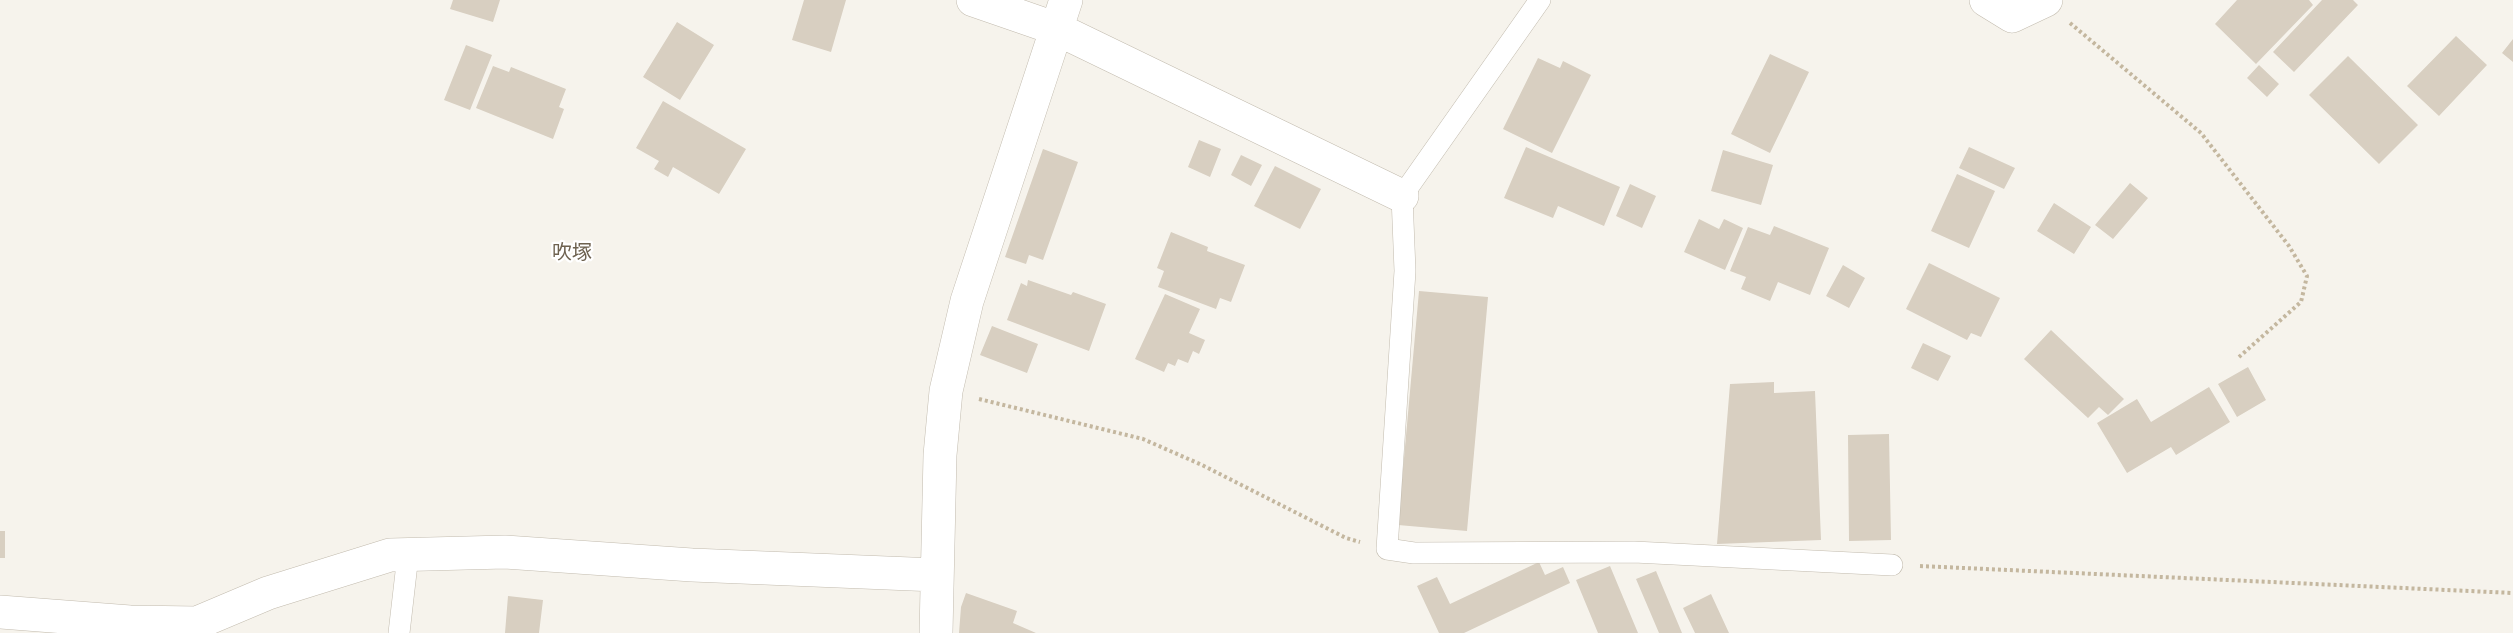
<!DOCTYPE html>
<html>
<head>
<meta charset="utf-8">
<style>
	body { margin:0 }
	canvas { display:block; background:#f6f3ec }
</style>
</head>
<body>
<canvas width="2513" height="633"></canvas>
<script>
const g = document.querySelector('canvas').getContext('2d');
g.lineJoin = 'round';
function fillPath(path, color) { g.fillStyle = color; g.fill(path, 'evenodd'); }
const toPath = rows => new Path2D(rows.map(r => 'M' + r).join(''));
function stroke(path, color, width, dash) { g.strokeStyle = color; g.lineWidth = width; g.lineCap = dash ? 'butt' : 'round'; g.setLineDash(dash || []); g.stroke(path); }
function label(font, color, halo, rows, align = 'center') {
  g.font = font + ' Overpass,"Noto Sans JP",sans-serif'; g.lineWidth = 4.5; g.setLineDash([]); g.textBaseline = 'middle'; g.strokeStyle = halo; g.fillStyle = color; for (const [text, x, y, turn = 0] of rows) {
    g.save(); g.translate(x, y); g.rotate((+turn || 0) * Math.PI / 180); g.textAlign = isNaN(turn) ? turn : align; if (halo) g.strokeText(text, 0, 0); g.fillText(text, 0, 0); g.restore();
  }
}
fillPath(toPath([
	[453,0,500,0,493,22,450,9],
	[804,0,846,0,831,52,792,40],
	[2237,0,2309,0,2313,5,2256,64,2215,24],
	[2322,0,2353,0,2358,5,2294,72,2273,52],
	[677,22,714,45,680,100,643,77],
	[2456,36,2487,65,2439,116,2407,86],
	[2513,39,2513,62,2502,53],
	[466,45,492,55,470,110,444,100],
	[1770,54,1809,72,1770,153,1731,134],
	[2348,56,2418,125,2379,164,2309,95],
	[1538,58,1560,68,1563,61,1591,75,1552,153,1503,129],
	[2259,65,2279,84,2267,97,2247,78],
	[493,66,509,72,511,67,566,89,559,107,564,109,553,139,476,108],
	[663,101,746,149,719,194,673,167,668,177,654,169,659,161,636,148],
	[1199,140,1221,149,1210,177,1188,167],
	[1526,147,1620,187,1604,226,1558,206,1553,218,1504,198],
	[1969,147,2015,168,2004,189,1959,168],
	[1043,149,1078,162,1043,260,1029,255,1026,264,1005,257],
	[1723,150,1773,165,1761,205,1711,191],
	[1241,155,1262,165,1251,186,1231,175],
	[1275,166,1321,189,1300,229,1254,206],
	[1957,174,1995,191,1969,248,1931,231],
	[2130,183,2148,198,2113,239,2095,225],
	[1630,184,1656,196,1642,228,1616,216],
	[2054,203,2091,227,2074,254,2037,231],
	[1699,219,1719,229,1724,219,1743,228,1725,270,1684,252],
	[1774,226,1829,248,1810,295,1778,282,1770,301,1741,289,1746,277,1730,271,1748,227,1770,235],
	[1171,232,1208,247,1207,251,1245,265,1231,302,1220,298,1216,309,1158,287,1164,271,1157,268],
	[1929,263,2000,298,1981,337,1971,333,1967,340,1906,309],
	[1843,265,1865,278,1849,308,1826,296],
	[1028,280,1071,295,1073,292,1106,304,1089,351,1007,320,1021,283,1027,286],
	[1419,291,1488,297,1467,531,1398,525],
	[1165,294,1200,309,1189,333,1205,340,1199,354,1193,351,1188,363,1178,359,1175,366,1168,363,1164,372,1135,359],
	[992,326,1038,344,1027,373,980,355],
	[2051,330,2124,399,2108,415,2099,407,2088,418,2024,359],
	[1923,343,1951,356,1938,381,1911,368],
	[2248,367,2266,400,2237,417,2218,384],
	[1774,382,1774,393,1815,391,1821,540,1717,544,1730,384],
	[2209,387,2230,422,2176,455,2171,447,2127,473,2097,423,2137,399,2151,422],
	[1889,434,1891,540,1849,541,1848,435],
	[0,531,5,531,5,558,0,558],
	[1539,562,1545,575,1563,567,1570,583,1464,633,1439,633,1417,586,1437,577,1450,604],
	[1610,566,1638,633,1598,633,1576,580],
	[1656,571,1682,633,1659,633,1636,579],
	[966,593,1017,611,1013,623,1036,633,959,633,961,607],
	[1711,594,1729,633,1695,633,1683,608],
	[508,596,543,600,539,633,505,633]
]), '#d8cfc1');
const lane = toPath([
	[1540,0,1402,196,1405,271,1387,549,1414,553,1634,552,1892,565],
	[399,633,408,555]
]);
const street = toPath([
	[973,0,1057,29,1402,196],
	[1986,0,2012,16,2046,0],
	[0,612,130,622,197,623,268,593,390,555,505,552,692,565,936,575],
	[936,633,940,455,946,391,967,301,1066,0]
]);
stroke(lane, '#c2bbae', 22);
stroke(street, '#c2bbae', 34);
stroke(toPath([
	[2070,23,2201,133,2289,246,2307,276,2301,302,2239,357],
	[979,399,1143,439,1202,465,1346,538,1360,542],
	[1920,566,2513,593]
]), '#c4b79f', 4, [3, 3]);
stroke(lane, '#fff', 21);
stroke(street, '#fff', 33);
label('20px', '#6e6250', '#fff', [
	["吹塚",572,255]
]);
</script>
</body>
</html>
